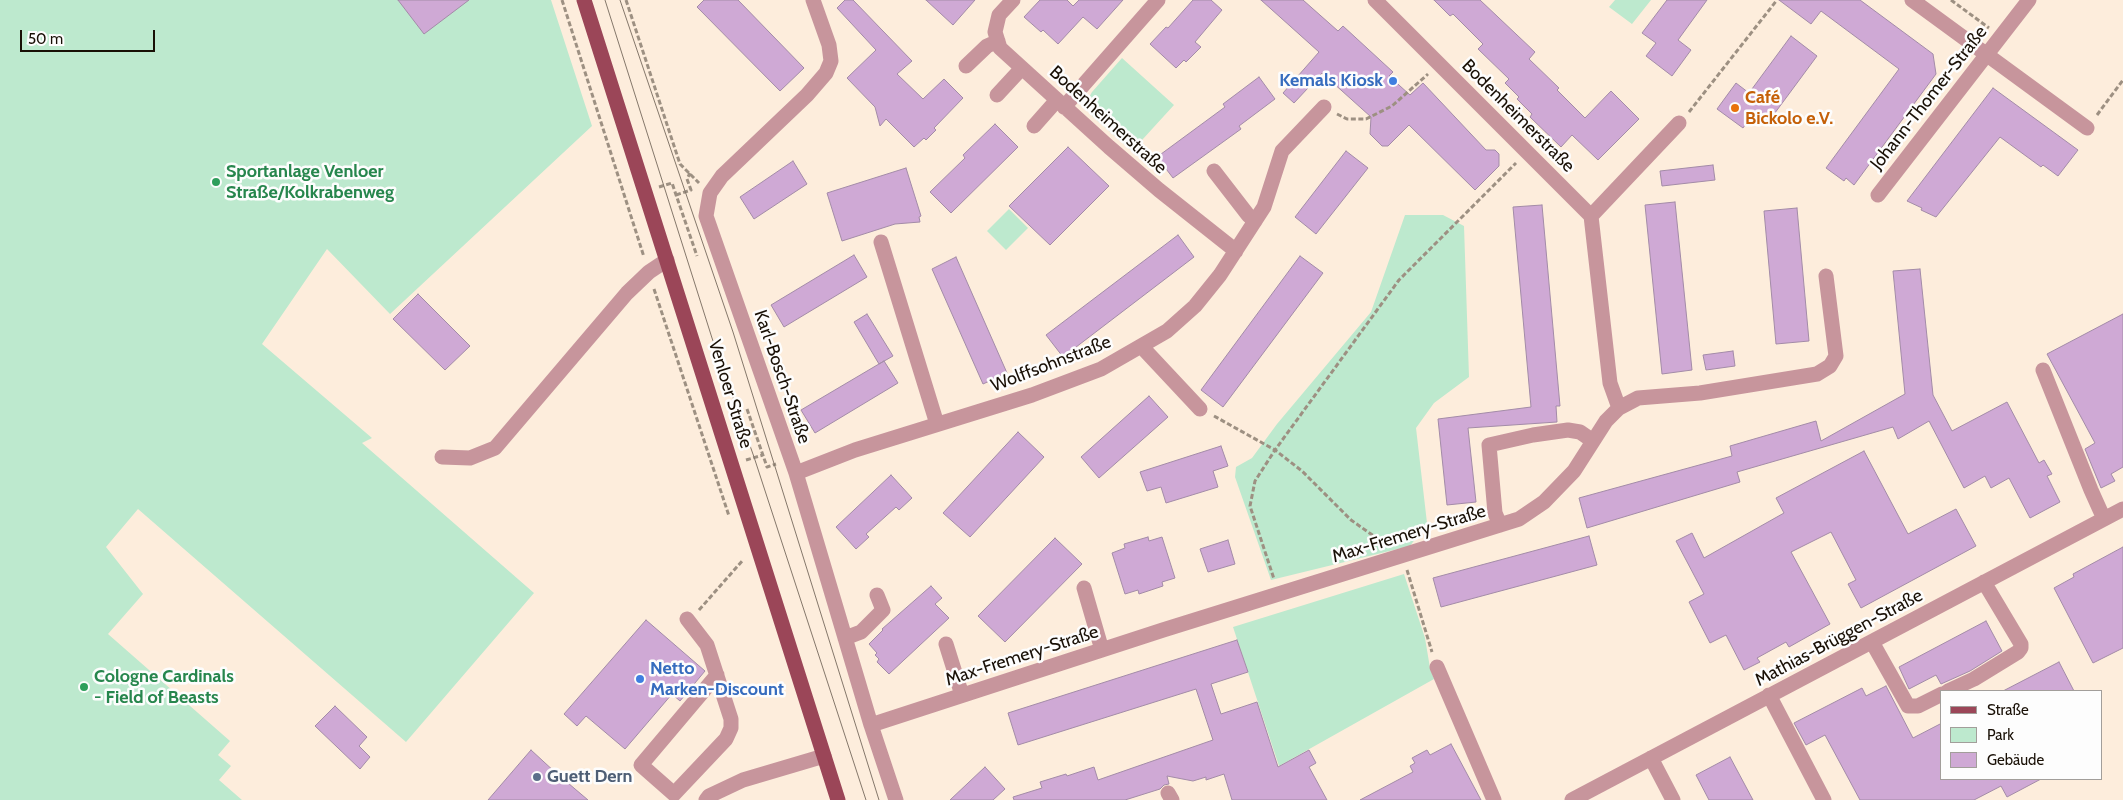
<!DOCTYPE html>
<html>
<head>
<meta charset="utf-8">
<style>
	body { margin:0 }
	#map { position:relative; width:2123px; height:800px; overflow:hidden; background:#fdeddc; font-family:Cabin,sans-serif }
	canvas { display:block }
	.legend { position:absolute; left:1940px; top:690px; width:162px; height:90px; box-sizing:border-box; background:#fdfdfd; border:1px solid #a29e9a; margin:0; padding:6px 9px; list-style:none; font-size:15px; color:#191006 }
	.legend li { display:flex; align-items:center; gap:10px; height:25px }
	.legend b { width:25px; border:1px solid #a29e9a }
	.scale { position:absolute; left:20px; top:30px; width:135px; height:22px; box-sizing:border-box; border:2px solid #191006; border-top:0; padding-left:6px; font-size:15px; line-height:18px; white-space:nowrap; color:#191006; -webkit-text-stroke:4px #fdfdfd; paint-order:stroke }
</style>
</head>
<body>
<div id="map">
<canvas width="2123" height="800"></canvas>
<ul class="legend">
<li><b style="height:6px;background:#9b4658"></b>Straße</li>
<li><b style="height:14px;background:#bde9ce"></b>Park</li>
<li><b style="height:14px;background:#cfa9d5"></b>Gebäude</li>
</ul>
<div class="scale">50 m</div>
</div>
<script>
const g = document.querySelector('canvas').getContext('2d');
g.lineJoin = 'round';
function fillPath(path, color) { g.fillStyle = color; g.fill(path, 'evenodd'); }
const toPath = rows => new Path2D(rows.map(r => 'M' + r).join(''));
function stroke(path, color, width, dash) { g.strokeStyle = color; g.lineWidth = width; g.lineCap = dash ? 'butt' : 'round'; g.setLineDash(dash || []); g.stroke(path); }
function label(font, color, halo, rows, align = 'center') {
  g.font = font + ' Cabin,sans-serif'; g.lineWidth = 5; g.setLineDash([]); g.textBaseline = 'middle'; g.strokeStyle = halo; g.fillStyle = color; for (const [text, x, y, turn = 0] of rows) {
    g.save(); g.translate(x, y); g.rotate((+turn || 0) * Math.PI / 180); g.textAlign = isNaN(turn) ? turn : align; if (halo) g.strokeText(text, 0, 0); g.fillText(text, 0, 0); g.restore();
  }
}
fillPath(toPath([
	[0,0,551,0,592,126,390,314,327,249,262,344,372,438,362,443,534,593,406,742,138,509,106,547,143,594,108,634,230,741,218,755,231,766,219,780,242,800,0,800],
	[1615,0,1651,0,1632,24,1609,7],
	[1122,58,1174,105,1132,151,1093,117,1088,108,1088,99,1092,92],
	[1009,209,1028,228,1006,250,987,231],
	[1405,215,1443,215,1464,226,1469,377,1434,403,1416,428,1427,523,1410,546,1271,580,1235,477,1236,467,1252,458,1277,424,1371,312],
	[1404,574,1425,638,1430,668,1434,679,1279,766,1233,627]
]), '#bde9ce');
const building = toPath([
	[398,0,469,0,424,34,398,0],
	[704,0,738,0,804,68,780,91,697,7,704,0],
	[845,0,853,0,912,61,897,74,923,99,944,79,963,98,934,128,936,130,926,140,924,138,914,147,886,119,880,126,875,107,847,78,876,50,837,8,845,0],
	[926,0,975,0,953,25,926,0],
	[1040,0,1067,0,1073,6,1079,0,1123,0,1097,29,1083,17,1058,44,1043,30,1041,32,1024,17,1040,0],
	[1193,0,1211,0,1222,10,1195,42,1201,47,1186,62,1184,60,1176,68,1150,44,1166,27,1168,28,1193,0],
	[1261,0,1303,0,1338,31,1343,26,1393,72,1389,76,1410,95,1423,83,1486,150,1495,150,1499,154,1499,166,1475,190,1409,125,1388,146,1382,146,1370,134,1371,117,1322,73,1294,103,1283,93,1319,52,1261,0],
	[1434,0,1480,0,1535,52,1529,59,1559,88,1557,90,1585,118,1611,91,1639,119,1598,160,1572,135,1561,147,1530,117,1532,114,1517,99,1519,97,1505,83,1509,79,1478,49,1483,44,1453,14,1450,16,1434,0],
	[1667,0,1707,0,1678,40,1691,50,1672,76,1646,56,1656,43,1642,33,1667,0],
	[1779,0,1860,0,1933,54,1936,74,1854,185,1846,178,1844,181,1826,168,1899,69,1821,11,1811,24,1779,0],
	[1791,36,1817,56,1766,125,1752,115,1743,128,1717,109,1736,83,1749,93,1791,36],
	[1259,77,1275,99,1239,126,1241,129,1173,178,1157,157,1225,107,1223,104,1259,77],
	[1993,88,2078,150,2058,176,2043,165,2041,167,2000,137,1936,217,1921,210,1922,208,1907,201,1993,88],
	[995,124,1018,147,951,213,930,192,965,158,963,155,995,124],
	[1068,147,1109,186,1050,245,1009,206,1068,147],
	[1346,151,1368,168,1316,234,1295,217,1346,151],
	[793,161,807,184,754,219,740,197,793,161],
	[1713,165,1715,180,1662,186,1660,171,1713,165],
	[906,168,921,216,919,217,920,222,895,224,842,241,827,193,906,168],
	[1675,202,1692,370,1662,374,1645,205,1675,202],
	[1542,205,1560,406,1556,406,1557,422,1468,428,1476,502,1447,505,1438,419,1531,407,1513,207,1542,205],
	[1797,208,1809,341,1776,344,1764,211,1797,208],
	[1178,235,1194,257,1063,357,1046,335,1178,235],
	[854,255,867,277,784,327,771,305,854,255],
	[1300,256,1323,273,1223,407,1201,390,1300,256],
	[956,257,1007,373,983,384,932,269,956,257],
	[1920,269,1933,395,1952,431,2007,402,2039,463,2044,460,2052,474,2047,476,2060,502,2030,518,2009,478,1991,488,1985,476,1964,488,1929,421,1898,439,1893,427,1737,472,1740,482,1587,528,1579,498,1732,456,1730,446,1816,421,1821,441,1905,394,1893,271,1920,269],
	[418,294,470,346,445,370,393,319,418,294],
	[867,314,893,356,879,364,854,322,867,314],
	[2123,314,2123,467,2111,474,2115,481,2101,488,2085,449,2095,443,2047,354,2123,314],
	[1733,351,1735,366,1706,370,1703,355,1733,351],
	[884,361,898,383,815,433,801,410,884,361],
	[1149,396,1168,417,1099,478,1081,457,1149,396],
	[1018,432,1044,457,970,537,943,513,1018,432],
	[1221,446,1228,466,1213,471,1218,487,1166,503,1161,487,1147,491,1140,472,1221,446],
	[1864,451,1908,534,1956,509,1976,546,1861,608,1848,584,1856,580,1831,532,1791,552,1830,624,1789,647,1786,642,1757,658,1760,662,1744,670,1726,635,1710,643,1689,602,1704,594,1676,541,1692,533,1704,558,1784,513,1776,498,1864,451],
	[891,475,912,498,899,510,896,507,866,534,869,537,856,549,836,527,891,475],
	[1589,536,1597,565,1441,607,1433,578,1589,536],
	[1148,537,1149,541,1162,537,1175,578,1162,582,1163,586,1139,594,1138,590,1125,594,1112,553,1125,548,1124,544,1148,537],
	[1055,538,1082,564,1005,642,978,616,1055,538],
	[1228,540,1235,564,1208,572,1200,549,1228,540],
	[2123,547,2123,648,2093,663,2054,588,2074,577,2073,574,2123,547],
	[931,586,942,598,935,604,949,618,889,674,877,662,879,659,875,655,877,653,869,644,883,630,882,629,931,586],
	[646,620,705,671,680,701,672,694,625,749,586,716,577,726,564,714,646,620],
	[1986,621,2002,651,1970,671,1941,684,1936,675,1909,689,1899,667,1986,621],
	[1237,640,1248,672,1211,684,1221,714,1257,702,1278,767,1309,750,1316,763,1309,767,1327,800,1232,800,1224,774,1206,780,1206,777,1193,781,1167,776,1169,784,1164,785,1160,789,1125,800,1014,800,1013,797,1042,788,1040,782,1066,774,1067,776,1094,767,1098,780,1213,740,1196,689,1018,745,1008,713,1237,640],
	[2059,662,2074,691,2003,691,2059,662],
	[1886,686,1913,738,1942,723,1942,779,2041,779,2007,797,2001,786,1974,800,1860,800,1825,735,1806,745,1794,723,1862,688,1866,696,1886,686],
	[335,706,367,737,359,746,370,757,360,769,315,726,335,706],
	[1451,744,1481,800,1360,800,1413,772,1410,766,1415,763,1412,758,1427,750,1430,755,1451,744],
	[531,750,556,773,558,771,570,781,568,783,588,800,488,800,531,750],
	[1730,757,1753,800,1709,800,1696,775,1730,757],
	[985,767,1005,789,993,800,950,800,985,767]
]);
fillPath(building, '#cfa9d5');
stroke(building, '#a38ba7', 1);
stroke(toPath([
	[562,0,644,257],
	[626,0,680,164,699,183],
	[1951,0,1989,28],
	[1689,112,1777,0],
	[1337,114,1347,119,1366,119,1392,106,1428,74],
	[2097,115,2123,80],
	[659,187,672,183,697,256],
	[676,195,691,190,687,179,690,173],
	[654,289,729,516],
	[747,409,767,467,776,464],
	[1214,416,1275,450,1255,481,1250,506,1274,579],
	[746,460,763,455],
	[1385,544,1351,520,1302,471,1275,450,1399,280,1516,163],
	[1407,570,1432,652],
	[699,610,743,560]
]), '#9d9082', 3, [5, 2.5]);
stroke(toPath([
	[813,0,829,45,831,61,826,73,807,95,722,176,710,193,706,216,796,473,871,725,896,800],
	[1013,0,999,15,995,32,1000,48,1109,147,1159,190,1236,251],
	[1375,0,1591,216,1610,383,1619,408],
	[1912,0,2087,128],
	[966,66,987,46,998,41],
	[997,95,1022,68],
	[1064,107,1158,0],
	[1034,126,1057,100],
	[1214,171,1248,215,1255,221],
	[1878,195,2029,0],
	[1591,216,1679,123],
	[881,242,937,424],
	[1141,346,1200,409],
	[2043,370,2091,490,2104,519],
	[442,457,470,458,495,448,627,293,649,272,667,260],
	[796,473,855,450,1032,395,1101,369,1167,331,1195,306,1220,275,1264,207,1282,151,1324,107],
	[1500,525,1495,513,1489,445,1533,435,1568,430,1580,432,1593,441],
	[1084,588,1102,650],
	[687,619,707,645,731,719,731,728,726,739,674,794,641,765,717,675],
	[845,638,861,632,883,610,877,595],
	[1872,642,1908,706,1918,706,1942,694],
	[946,644,962,695],
	[1437,667,1494,800],
	[1948,691,1974,679,2018,652,2021,648,2021,644,1984,582],
	[1769,695,1824,800],
	[871,725,1163,630,1519,519,1544,502,1574,471,1606,421,1619,408,1638,398,1700,393,1817,374,1830,366,1836,356,1826,276],
	[1651,758,1673,800],
	[1168,793,1172,800],
	[706,800,709,796,743,780,824,756],
	[1572,800,2123,509]
]), '#c7959c', 15);
stroke(toPath([
	[584,0,838,800]
]), '#9b4658', 15);
stroke(toPath([
	[605,0,712,338,754,457,866,800],
	[620,0,733,332,879,800]
]), '#84776a', 1);
for (const [x, y, r, color] of [
	[1393,81,5,"#3f7fe0"],
	[1735,108,5,"#e8710a"],
	[216,182,5,"#2e9e5b"],
	[640,679,5,"#3f7fe0"],
	[84,687,5,"#2e9e5b"],
	[537,777,5,"#5c6f8a"]
]) { const dot = new Path2D(); dot.arc(x, y, r, 0, 2 * Math.PI); g.fillStyle = color; g.fill(dot); stroke(dot, '#fdfdfd', 2); }
label('bold 18px', '#366cbe', '#fdfdfd', [
	["Kemals Kiosk",1383,81],
	["Netto",650,669,"left"],
	["Marken-Discount",650,690,"left"]
], 'right');
label('bold 18px', '#c56008', '#fdfdfd', [
	["Café",1745,98],
	["Bickolo e.V.",1745,119]
], 'left');
label('18px', '#191006', '#fdfdfd', [
	["Johann-Thomer-Straße",1929,98,-52],
	["Bodenheimerstraße",1518,116,45],
	["Bodenheimerstraße",1108,120,42],
	["Wolffsohnstraße",1051,364,-21],
	["Karl-Bosch-Straße",782,377,71],
	["Venloer Straße",730,394,73],
	["Max-Fremery-Straße",1409,534,-17],
	["Mathias-Brüggen-Straße",1839,638,-28],
	["Max-Fremery-Straße",1022,656,-18]
]);
label('bold 18px', '#27864d', '#fdfdfd', [
	["Sportanlage Venloer",226,172],
	["Straße/Kolkrabenweg",226,193],
	["Cologne Cardinals",94,677],
	["- Field of Beasts",94,698]
], 'left');
label('bold 18px', '#4e5e75', '#fdfdfd', [
	["Guett Dern",547,777]
], 'left');
</script>
</body>
</html>
